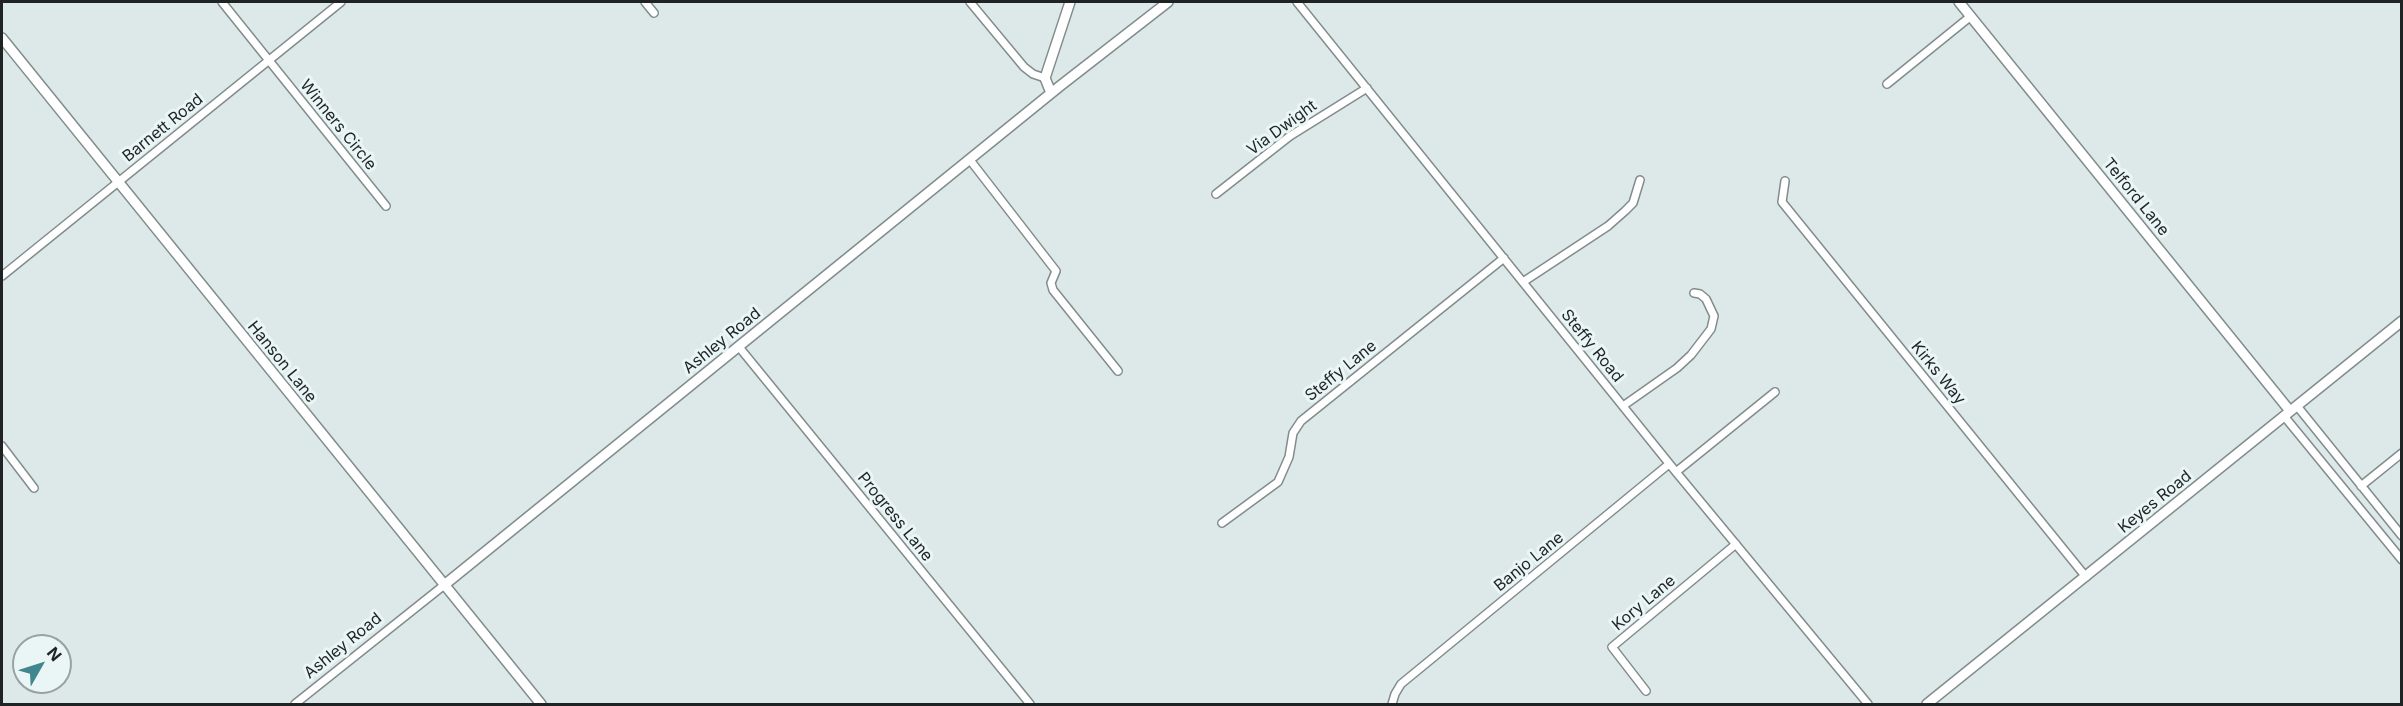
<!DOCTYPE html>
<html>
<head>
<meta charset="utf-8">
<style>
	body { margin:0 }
	#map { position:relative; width:2403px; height:706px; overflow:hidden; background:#dde8e9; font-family:Inter,sans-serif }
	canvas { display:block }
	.frame { position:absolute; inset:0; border:3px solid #1f2324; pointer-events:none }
	.north { position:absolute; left:12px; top:634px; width:60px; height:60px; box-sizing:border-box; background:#eaf5f6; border:2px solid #99a1a2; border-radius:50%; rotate:51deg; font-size:16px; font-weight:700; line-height:24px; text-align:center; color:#1f2324 }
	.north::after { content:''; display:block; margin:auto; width:21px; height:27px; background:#3f868d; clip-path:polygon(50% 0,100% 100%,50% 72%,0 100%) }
</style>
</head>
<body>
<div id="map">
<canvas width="2403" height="706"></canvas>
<div class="frame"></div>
<div class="north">N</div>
</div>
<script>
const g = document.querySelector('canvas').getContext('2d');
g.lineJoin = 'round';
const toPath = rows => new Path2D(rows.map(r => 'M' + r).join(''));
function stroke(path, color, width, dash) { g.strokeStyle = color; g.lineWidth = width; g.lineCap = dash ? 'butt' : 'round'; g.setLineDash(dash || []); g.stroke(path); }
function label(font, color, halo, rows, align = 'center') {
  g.font = font + ' Inter,sans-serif'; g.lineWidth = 6; g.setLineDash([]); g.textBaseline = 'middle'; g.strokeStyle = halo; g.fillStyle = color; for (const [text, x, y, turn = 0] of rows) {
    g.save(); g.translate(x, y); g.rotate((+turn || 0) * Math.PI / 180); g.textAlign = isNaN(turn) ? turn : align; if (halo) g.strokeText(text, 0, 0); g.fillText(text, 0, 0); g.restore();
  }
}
const minor = toPath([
	[222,2,386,206],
	[645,2,654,13],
	[970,2,1024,67,1033,74,1045,78],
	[1297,2,1676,472,1868,704],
	[1887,84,1971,16],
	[970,160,1056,271,1051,283,1053,290,1118,371],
	[1785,181,1782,202,2086,577],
	[1216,194,1290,136,1367,88],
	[2,276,341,2],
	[1523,282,1608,226,1625,211,1633,203,1640,180],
	[739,347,1030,704],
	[1623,406,1677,368,1691,355,1711,329,1714,316,1706,299,1700,294,1694,293],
	[2297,406,2402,536],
	[2284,416,2402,560],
	[2,446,34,488],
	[1676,472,1775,392],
	[2361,486,2402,453],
	[1222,523,1278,482,1289,457,1293,433,1301,421,1504,258],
	[1646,691,1612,647,1736,544],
	[295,704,443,586],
	[1392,704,1395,694,1401,684,1669,464]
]);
const tertiary = toPath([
	[1959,2,2290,411],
	[2,38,541,704],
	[1051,93,1045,78,1070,2],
	[443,586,1060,86,1168,2],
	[1927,704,2402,321]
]);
stroke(minor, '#828c8d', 10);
stroke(tertiary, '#828c8d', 12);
stroke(minor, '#fff', 7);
stroke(tertiary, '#fff', 9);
label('16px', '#1f2324', '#eaf5f6', [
	["Winners Circle",338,125,51],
	["Barnett Road",163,128,-39],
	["Via Dwight",1282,128,-36],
	["Telford Lane",2136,197,51],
	["Ashley Road",722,341,-39],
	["Steffy Road",1592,346,51],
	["Hanson Lane",282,362,51],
	["Steffy Lane",1341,371,-39],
	["Kirks Way",1938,373,51],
	["Keyes Road",2155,502,-39],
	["Progress Lane",895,517,51],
	["Banjo Lane",1529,562,-39],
	["Kory Lane",1644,603,-40],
	["Ashley Road",343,646,-39]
]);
</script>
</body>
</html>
